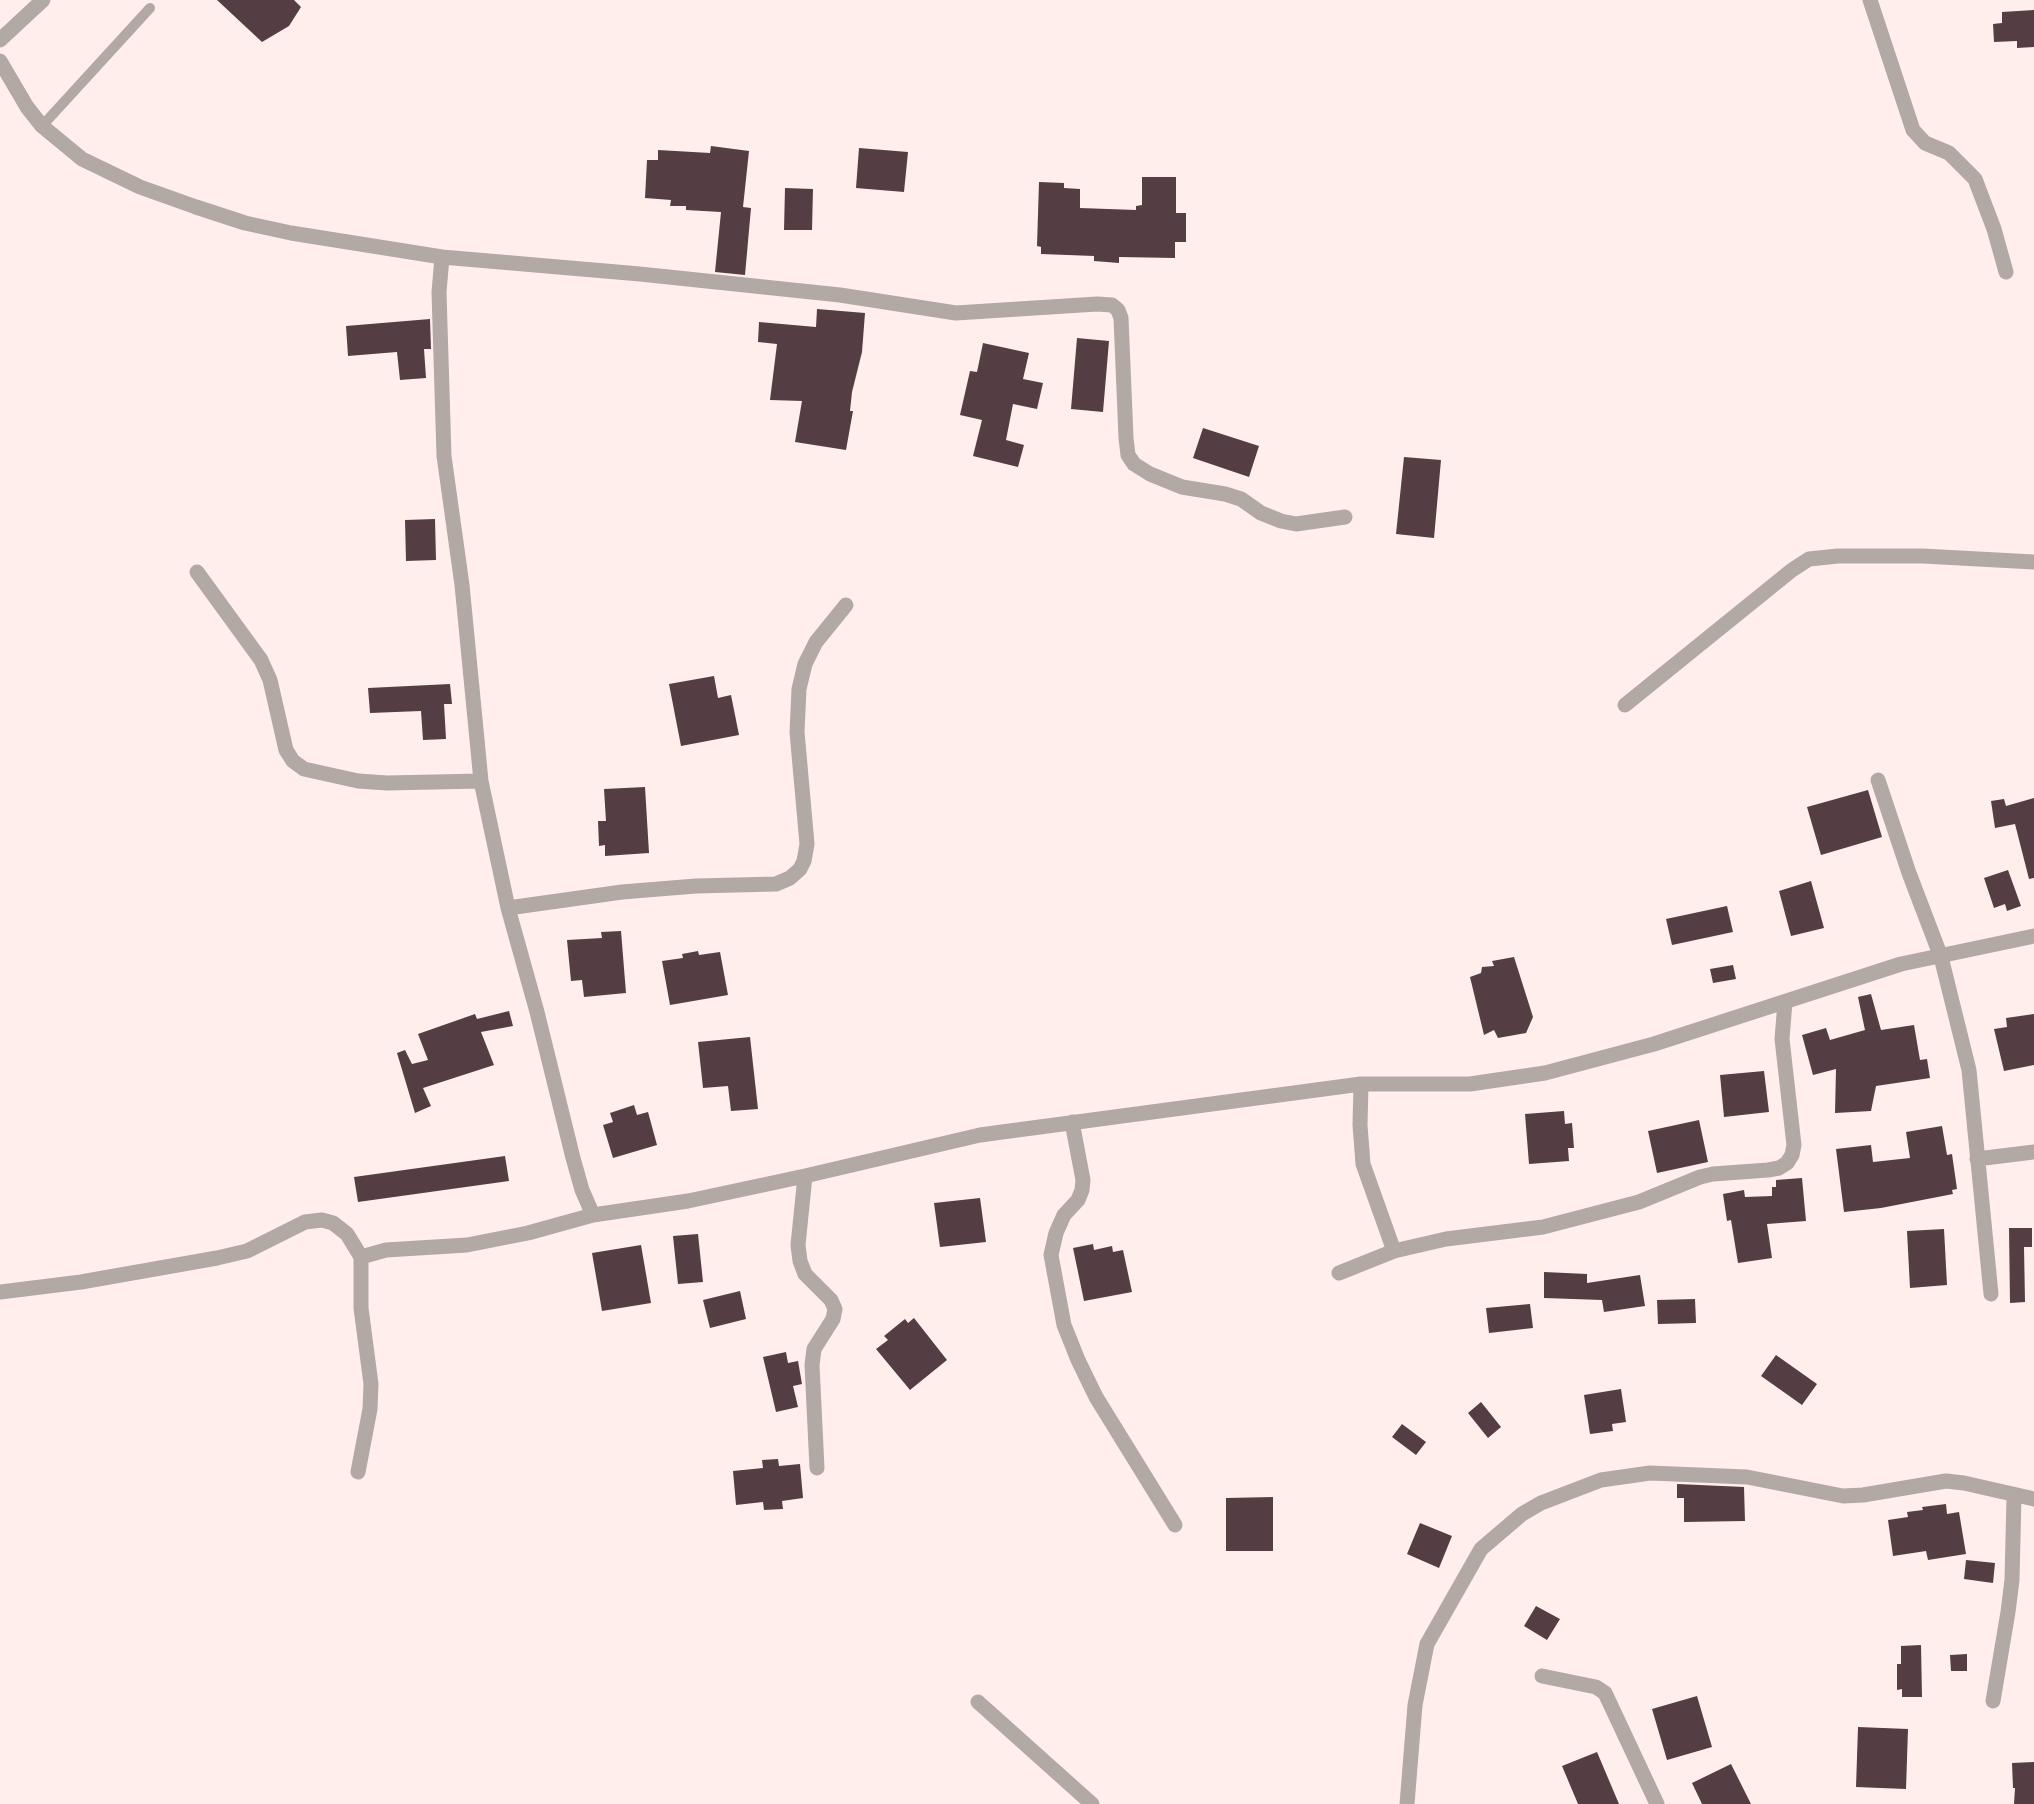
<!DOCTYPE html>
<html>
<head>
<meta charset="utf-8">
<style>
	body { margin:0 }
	canvas { display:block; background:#ffeeec }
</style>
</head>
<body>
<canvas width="2034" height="1804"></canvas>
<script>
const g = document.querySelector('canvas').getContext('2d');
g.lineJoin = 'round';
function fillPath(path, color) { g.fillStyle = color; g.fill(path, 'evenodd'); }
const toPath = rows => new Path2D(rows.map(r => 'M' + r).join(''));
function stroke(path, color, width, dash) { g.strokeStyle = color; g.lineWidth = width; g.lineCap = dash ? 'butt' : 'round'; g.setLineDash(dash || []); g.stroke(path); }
fillPath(toPath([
	[217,0,294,0,301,7,289,26,262,42],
	[2034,10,2034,47,2017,48,2017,41,1994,42,1993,24,2002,23,2002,12],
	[711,146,749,151,743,207,751,208,745,275,715,272,721,212,686,210,686,206,670,206,671,200,645,198,647,160,658,160,658,150,710,153],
	[859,148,908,152,904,192,856,188],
	[1142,177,1176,177,1176,213,1186,213,1186,242,1175,242,1175,258,1119,257,1119,263,1094,261,1094,256,1041,254,1041,247,1037,246,1039,182,1064,183,1064,188,1080,189,1080,208,1136,210,1136,206,1142,205],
	[785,188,813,189,812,230,784,230],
	[817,309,865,313,862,352,852,392,850,411,853,411,846,450,795,442,802,401,770,400,777,344,758,342,759,322,816,327],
	[430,319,431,349,424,349,426,378,400,380,397,352,348,356,346,326],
	[1077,338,1109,341,1103,412,1071,409],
	[983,343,1029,353,1023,379,1043,383,1037,409,1013,404,1006,440,1024,445,1018,467,973,456,982,420,960,415,970,371,977,372],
	[1203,428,1259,446,1249,477,1193,458],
	[1404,457,1441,460,1434,538,1396,534],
	[435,519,436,560,406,561,405,520],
	[714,676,718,698,731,695,739,735,681,746,669,684],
	[450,684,452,704,444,704,446,739,423,740,421,711,370,713,368,688],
	[645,787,649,853,605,856,605,845,599,846,598,821,606,821,604,789],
	[1868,790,1882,837,1821,855,1807,807],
	[2034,798,2034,878,2029,879,2015,824,1995,828,1991,801,2004,799,2006,806],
	[2008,870,2021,906,2007,911,2005,904,1994,908,1984,878],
	[1811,881,1824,928,1791,936,1779,891],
	[1727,906,1733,932,1672,945,1666,919],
	[621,931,626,993,584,997,582,980,571,981,567,940,602,938,601,932],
	[698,951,699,955,720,952,728,995,670,1005,662,961,683,958,682,954],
	[1514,957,1533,1017,1526,1033,1498,1038,1494,1030,1484,1035,1470,977,1481,973,1482,967,1494,966,1492,961],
	[1733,965,1736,979,1713,983,1710,969],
	[1871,994,1881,1030,1914,1025,1920,1060,1927,1059,1930,1078,1876,1086,1871,1111,1835,1113,1836,1069,1813,1075,1802,1035,1826,1028,1830,1040,1865,1030,1858,997],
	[509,1011,513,1026,481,1032,494,1065,423,1088,431,1106,415,1113,397,1053,405,1050,412,1064,428,1060,418,1034,475,1014,477,1019],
	[2034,1014,2034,1065,2004,1071,1994,1029,2007,1027,2006,1018],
	[750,1037,758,1109,731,1111,728,1086,703,1088,698,1042],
	[1764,1071,1769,1112,1724,1117,1720,1075],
	[634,1105,637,1115,648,1112,657,1145,613,1158,603,1125,613,1122,610,1113],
	[1564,1111,1565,1124,1572,1123,1574,1148,1568,1148,1569,1161,1529,1164,1525,1114],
	[1699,1120,1708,1162,1657,1173,1648,1131],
	[1942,1126,1947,1155,1952,1154,1957,1189,1952,1190,1953,1194,1881,1208,1844,1212,1836,1149,1871,1145,1873,1162,1910,1158,1906,1132],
	[505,1156,509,1181,358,1202,354,1177],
	[1802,1178,1806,1221,1767,1224,1772,1258,1738,1263,1731,1220,1727,1221,1723,1194,1744,1190,1745,1197,1772,1196,1772,1187,1776,1187,1776,1180],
	[980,1198,986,1242,940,1247,934,1203],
	[2009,1228,2032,1228,2032,1247,2024,1247,2025,1302,2010,1303],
	[1944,1229,1947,1285,1910,1288,1907,1231],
	[698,1234,703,1282,678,1284,673,1236],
	[1093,1244,1094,1250,1112,1246,1113,1252,1123,1250,1132,1292,1084,1301,1073,1248],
	[641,1245,651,1303,602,1311,592,1253],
	[1544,1272,1587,1274,1587,1283,1640,1275,1645,1306,1604,1312,1602,1300,1544,1298],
	[740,1291,746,1319,710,1328,703,1300],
	[1695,1299,1696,1323,1658,1324,1657,1300],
	[1530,1304,1533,1328,1489,1333,1486,1308],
	[914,1318,947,1360,910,1390,876,1349,888,1340,884,1336,905,1319,908,1323],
	[786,1352,788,1363,798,1361,802,1384,793,1386,798,1407,776,1412,763,1357],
	[1776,1355,1817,1384,1802,1405,1761,1376],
	[1621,1389,1626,1422,1612,1424,1613,1431,1590,1434,1584,1395],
	[1481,1402,1501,1427,1488,1438,1468,1413],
	[1402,1424,1426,1442,1416,1455,1392,1437],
	[778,1459,779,1466,800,1464,803,1498,782,1501,783,1509,764,1510,763,1502,736,1505,733,1471,763,1468,762,1460],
	[1677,1484,1744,1487,1745,1521,1684,1522,1684,1498,1677,1498],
	[1273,1497,1273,1551,1226,1551,1226,1498],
	[1946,1504,1947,1514,1959,1512,1966,1554,1928,1560,1926,1551,1893,1556,1888,1520,1908,1517,1907,1512,1923,1510,1922,1507],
	[1420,1523,1452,1536,1439,1568,1407,1554],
	[1966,1560,1995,1563,1993,1583,1964,1579],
	[1536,1606,1560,1619,1547,1640,1524,1626],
	[1921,1645,1922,1697,1902,1697,1902,1689,1897,1690,1897,1664,1901,1664,1901,1646],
	[1967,1654,1967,1671,1951,1671,1950,1655],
	[1697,1696,1712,1747,1667,1760,1652,1709],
	[1858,1727,1908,1729,1906,1789,1856,1787],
	[1597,1752,1619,1804,1578,1804,1562,1766],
	[2034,1762,2034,1804,2014,1804,2015,1788,2013,1788,2012,1763],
	[1731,1764,1751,1804,1702,1804,1692,1783]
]), '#543e44');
stroke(toPath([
	[42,126,150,8]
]), '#b3a9a4', 10);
stroke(toPath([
	[1870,0,1913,130,1925,143,1949,153,1975,179,1994,229,2006,272],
	[0,61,27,107,42,126,82,159,140,187,196,207,245,223,291,233,442,257,640,274,840,295,956,313,1097,304,1112,305,1118,310,1121,318,1126,438,1128,455,1134,464,1150,474,1182,487,1225,494,1241,499,1261,513,1281,521,1296,524,1345,517],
	[442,257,439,292,444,456,462,585,481,781,508,908,537,1012,573,1158,582,1190,593,1215],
	[197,572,261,660,270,680,286,750,293,761,304,769,358,781,387,783,481,781],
	[1625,705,1792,570,1809,559,1838,556,1923,556,2034,562],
	[1878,780,1909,873,1941,957,1969,1070,1991,1294],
	[508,908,622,892,696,886,776,884,790,878,800,869,804,861,807,844,797,732,799,689,805,664,816,642,846,605],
	[1361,1084,1360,1125,1363,1164,1394,1251],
	[1072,1122,1083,1180,1082,1190,1078,1200,1064,1215,1056,1233,1051,1255,1064,1325,1078,1360,1096,1397,1175,1525],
	[1977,1159,2034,1152],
	[805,1176,798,1245,800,1261,805,1274,831,1300,835,1309,833,1319,814,1349,812,1365,817,1468],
	[361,1257,386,1250,467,1245,528,1233,593,1215,688,1201,805,1176,980,1135,1361,1084,1470,1084,1545,1073,1654,1044,1901,964,2034,936],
	[1339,1273,1394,1251,1446,1239,1543,1227,1639,1202,1700,1177,1713,1174,1768,1170,1779,1168,1787,1163,1792,1155,1794,1145,1782,1039,1785,1002],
	[0,1292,81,1282,217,1258,247,1251,305,1222,322,1220,333,1223,347,1234,361,1257,361,1308,371,1384,370,1409,358,1472],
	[1542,1676,1596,1687,1605,1693,1657,1804],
	[1993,1701,2008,1612,2012,1580,2014,1496],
	[978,1702,1092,1804],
	[1407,1804,1415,1705,1427,1644,1481,1549,1522,1514,1541,1503,1601,1480,1650,1473,1747,1477,1843,1496,1863,1495,1946,1481,1964,1483,2034,1499]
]), '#b3a9a4', 15);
stroke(toPath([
	[0,40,43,0]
]), '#b3a9a4', 15);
</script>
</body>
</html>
